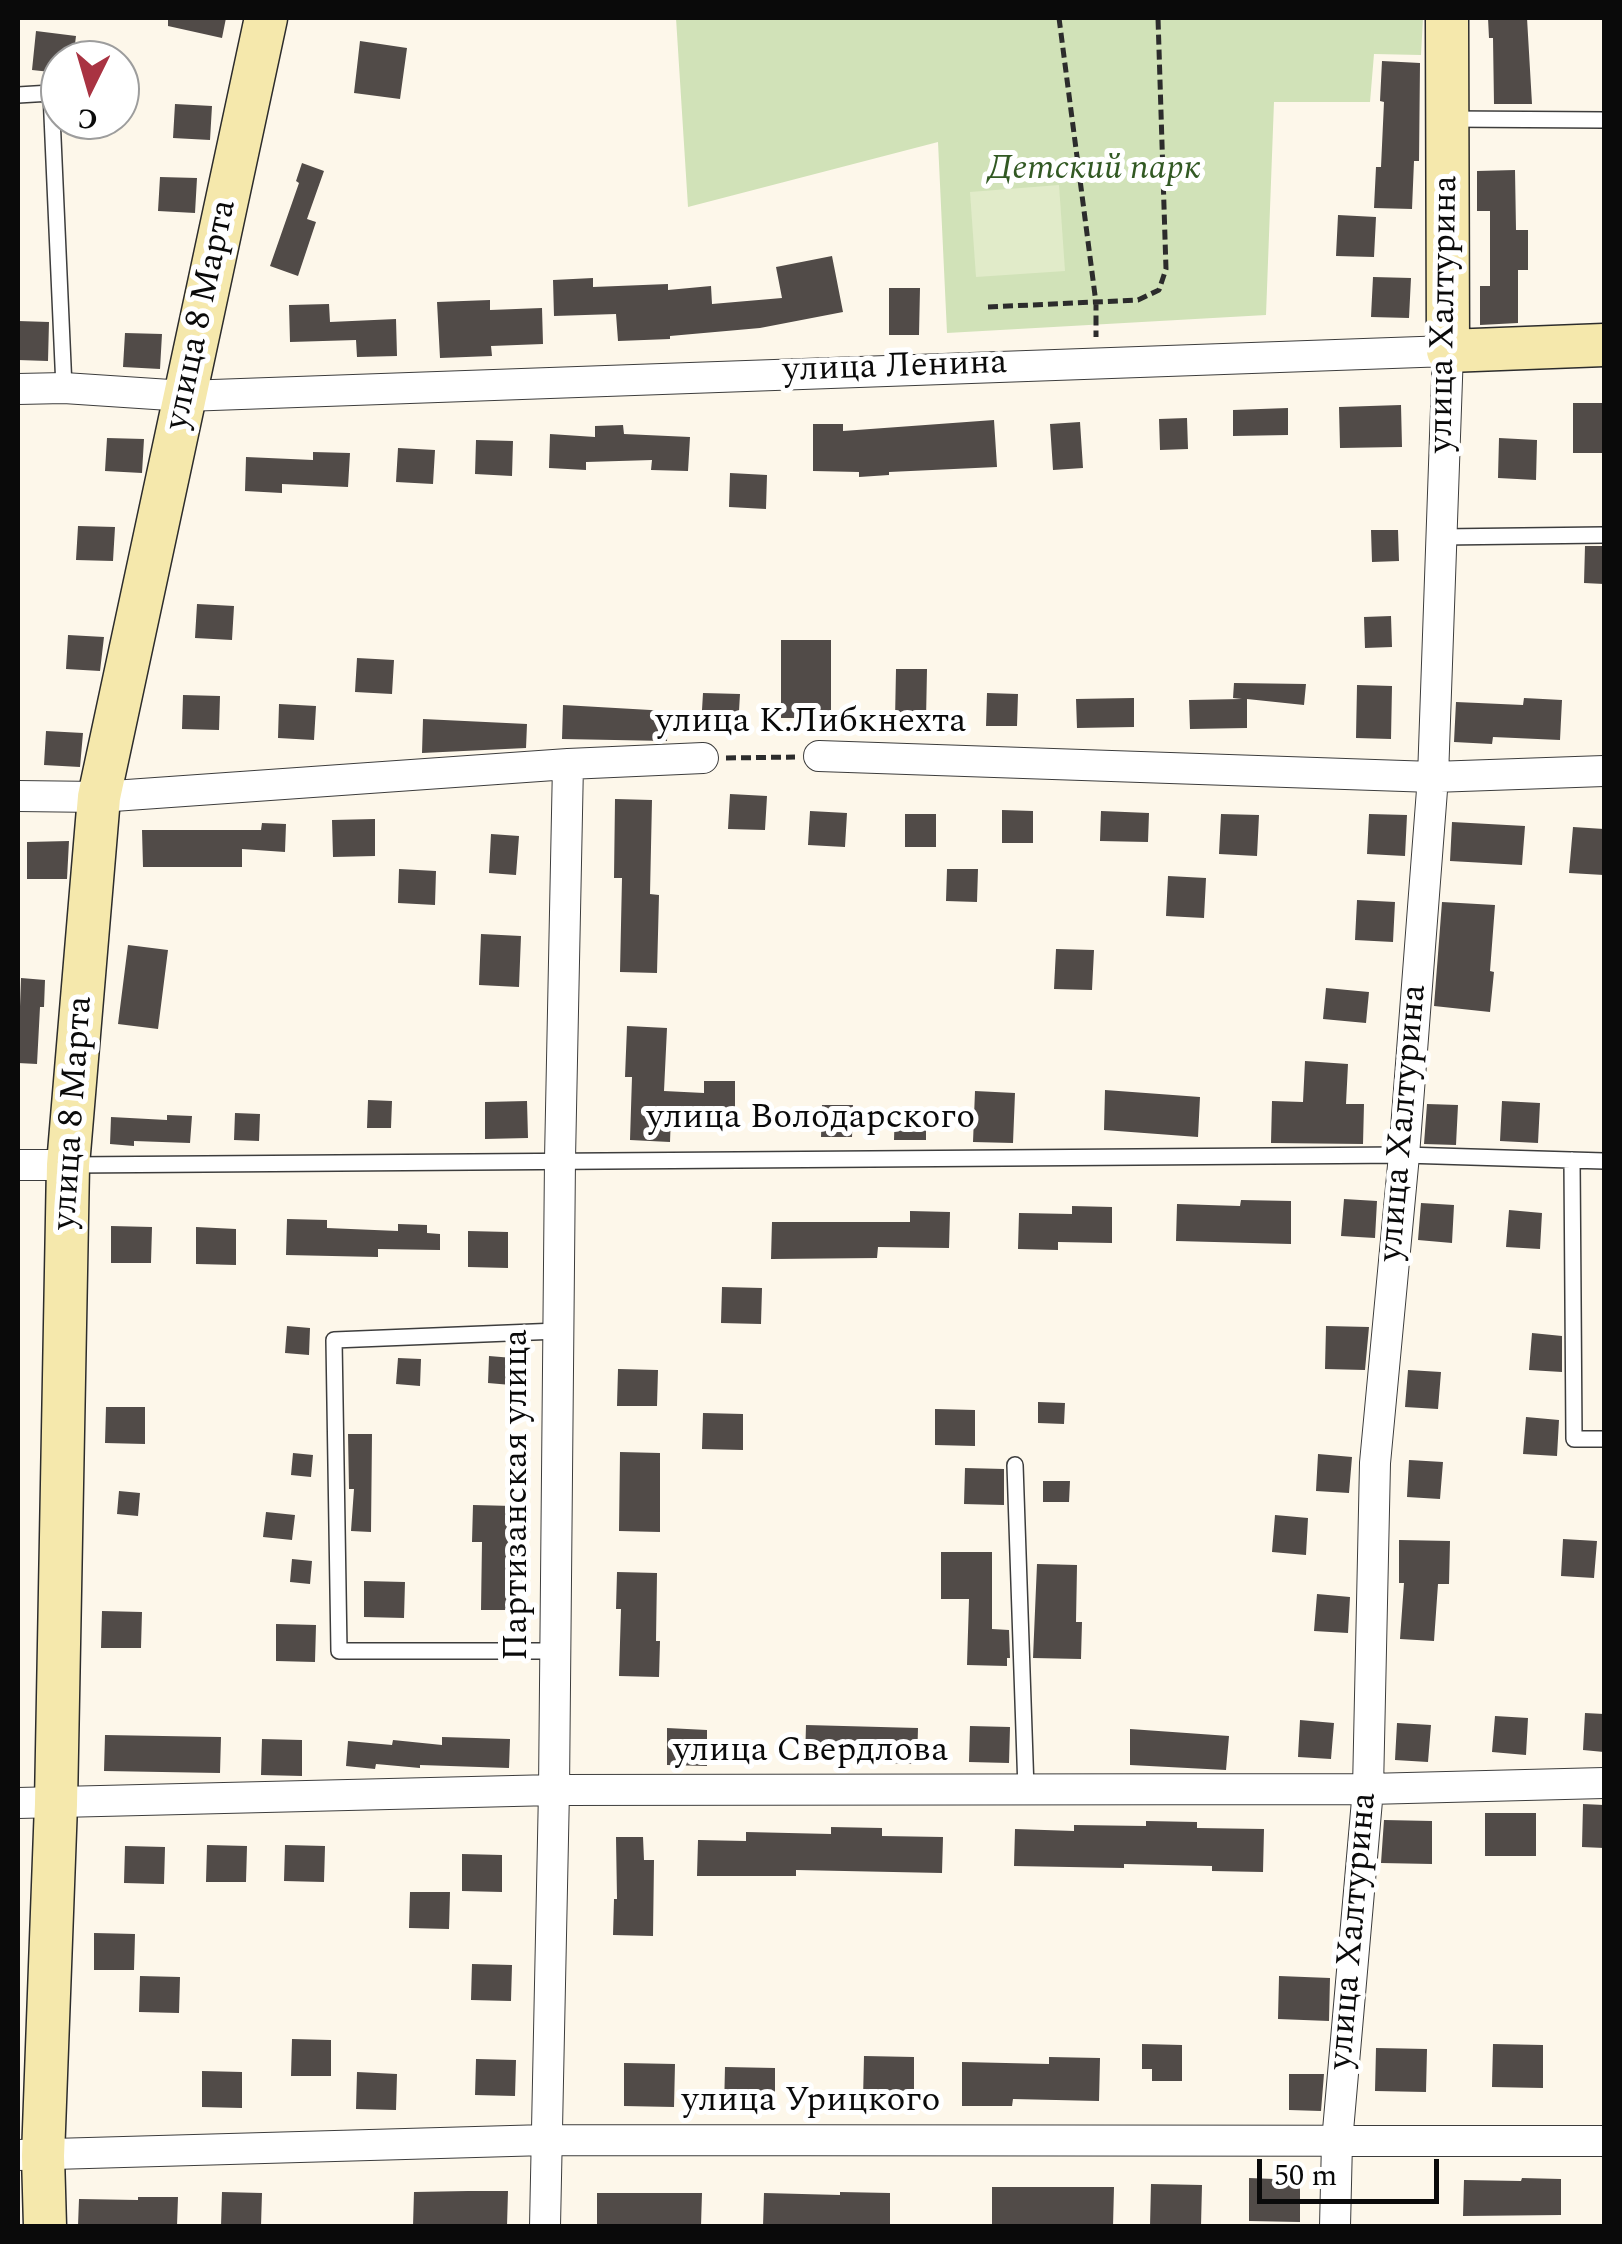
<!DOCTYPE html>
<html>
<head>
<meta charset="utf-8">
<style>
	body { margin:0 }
	#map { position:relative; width:1622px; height:2244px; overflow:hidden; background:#fdf7ea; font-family:Spectral,serif }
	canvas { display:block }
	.frame { position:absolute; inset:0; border:20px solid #0a0a0a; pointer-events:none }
	.north { position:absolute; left:40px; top:40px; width:100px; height:100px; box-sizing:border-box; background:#fff; border:2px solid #9d9d9d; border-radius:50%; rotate:185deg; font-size:28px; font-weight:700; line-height:40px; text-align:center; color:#0a0a0a }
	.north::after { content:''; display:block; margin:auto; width:35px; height:45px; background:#a93342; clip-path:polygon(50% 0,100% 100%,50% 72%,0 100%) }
	.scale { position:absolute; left:1257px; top:2159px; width:182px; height:45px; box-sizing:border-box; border:5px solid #0a0a0a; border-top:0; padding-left:12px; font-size:30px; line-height:35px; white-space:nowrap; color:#0a0a0a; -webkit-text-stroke:8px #fff; paint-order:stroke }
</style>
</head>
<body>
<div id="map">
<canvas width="1622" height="2244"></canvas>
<div class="frame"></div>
<div class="north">С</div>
<div class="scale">50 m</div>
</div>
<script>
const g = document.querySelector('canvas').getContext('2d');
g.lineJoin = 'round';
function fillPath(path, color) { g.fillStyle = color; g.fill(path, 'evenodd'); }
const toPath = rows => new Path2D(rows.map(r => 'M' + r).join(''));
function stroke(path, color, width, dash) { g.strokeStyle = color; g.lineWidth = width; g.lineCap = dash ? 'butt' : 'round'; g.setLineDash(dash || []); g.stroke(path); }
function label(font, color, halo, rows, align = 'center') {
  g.font = font + ' Spectral,serif'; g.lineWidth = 10; g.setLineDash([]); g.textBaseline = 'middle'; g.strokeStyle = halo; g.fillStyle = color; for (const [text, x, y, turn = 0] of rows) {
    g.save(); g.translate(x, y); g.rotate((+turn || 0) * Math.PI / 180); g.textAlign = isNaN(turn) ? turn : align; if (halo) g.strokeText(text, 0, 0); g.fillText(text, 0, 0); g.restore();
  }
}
fillPath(toPath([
	[676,18,1423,18,1421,55,1374,54,1370,102,1274,102,1266,315,947,333,938,142,688,207]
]), '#d1e2b8');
fillPath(toPath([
	[1059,185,1065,271,976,277,970,192]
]), '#e1ebc9');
fillPath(toPath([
	[168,18,226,18,222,38,168,26],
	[1488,18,1527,18,1532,104,1494,104,1493,38,1489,38],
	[36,31,76,36,73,60,60,60,60,73,32,70],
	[360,41,407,48,400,99,354,93],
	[1382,61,1420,63,1419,161,1414,161,1412,209,1374,208,1376,167,1381,167,1384,102,1380,101],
	[175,104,212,106,210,140,173,138],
	[302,163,324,171,307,219,316,222,298,276,270,266,299,183,296,181],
	[1515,170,1516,230,1528,230,1528,270,1518,270,1518,323,1480,325,1480,286,1490,286,1490,211,1477,211,1477,171],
	[160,177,197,178,195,213,158,211],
	[1338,215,1376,217,1374,257,1336,256],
	[832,256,843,312,760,328,670,336,670,339,618,341,616,314,554,316,553,280,593,278,593,287,668,284,668,290,711,286,712,304,782,298,776,267],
	[1373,277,1411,278,1409,318,1371,317],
	[889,288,920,288,919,335,889,335],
	[490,300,490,310,542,308,543,344,491,346,492,356,440,358,437,302],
	[329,304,330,322,396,319,397,356,357,357,356,340,290,342,289,305],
	[18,321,49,322,48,361,18,360],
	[125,333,162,334,160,369,123,367],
	[1573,403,1604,403,1604,453,1573,453],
	[1401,405,1402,447,1340,448,1339,407],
	[1288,408,1288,435,1233,436,1233,410],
	[1187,418,1188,449,1160,450,1159,419],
	[994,420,997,467,889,472,889,475,859,477,859,472,813,471,813,424,843,424,843,431],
	[1080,422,1083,468,1053,470,1050,424],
	[623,425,624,434,690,437,688,471,651,470,652,460,586,462,586,470,549,468,550,434,595,437,595,426],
	[107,438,144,439,142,473,105,471],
	[1499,438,1537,440,1536,480,1498,478],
	[476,440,513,441,512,476,475,474],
	[398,448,435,450,433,484,396,482],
	[313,452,350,453,348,487,282,484,282,493,245,491,246,457,313,460],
	[730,473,767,475,766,509,729,507],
	[78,526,115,527,113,561,76,560],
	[1371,530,1398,530,1399,561,1372,562],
	[1585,546,1604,546,1604,584,1584,583],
	[197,604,234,606,232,640,195,638],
	[1391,616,1392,647,1365,648,1364,617],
	[68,635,104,637,100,671,66,669],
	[781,640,831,640,831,718,781,718],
	[357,658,394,660,392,694,355,692],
	[896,669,927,669,926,720,895,720],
	[1234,683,1306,684,1304,705,1247,699,1247,728,1190,729,1189,700,1242,699,1233,698],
	[1357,685,1392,686,1391,739,1356,738],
	[703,693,740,694,738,728,701,727],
	[987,693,1018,694,1017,726,986,726],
	[183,695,220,696,219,730,182,729],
	[1134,698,1134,727,1077,728,1076,699],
	[1524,698,1562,700,1560,740,1493,737,1492,744,1454,742,1456,702,1523,705],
	[279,704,316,706,314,740,278,738],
	[563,705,668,711,667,741,562,739],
	[423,719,527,724,526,748,422,753],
	[46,731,83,733,80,767,44,765],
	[730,794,767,796,765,830,728,829],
	[615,799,652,800,650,894,659,895,657,973,620,972,622,878,614,878],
	[1002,810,1033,811,1033,843,1002,843],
	[810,811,847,813,845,847,808,845],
	[1101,811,1149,813,1148,842,1100,841],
	[905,814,936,814,936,847,905,847],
	[1221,814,1259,815,1257,856,1219,854],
	[1369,814,1407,815,1405,856,1367,854],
	[375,819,375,856,333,857,332,820],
	[1452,822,1525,826,1522,865,1450,861],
	[262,823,286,824,285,852,242,849,242,867,143,867,142,830,261,830],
	[1573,827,1604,829,1604,875,1569,873],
	[491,834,519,836,516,875,489,873],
	[69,841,67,879,27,879,27,842],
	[399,869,436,871,435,905,398,903],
	[947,869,978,869,977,902,946,901],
	[1168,876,1206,878,1204,918,1166,916],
	[1357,900,1395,902,1393,942,1355,940],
	[1442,902,1495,905,1490,971,1494,972,1490,1012,1434,1006],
	[481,934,521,936,519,987,479,985],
	[128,945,168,950,158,1029,118,1024],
	[1056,949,1094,950,1092,990,1054,989],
	[21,978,45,980,44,1007,40,1007,37,1064,18,1063],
	[1326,988,1369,992,1366,1023,1323,1019],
	[627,1026,667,1028,664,1091,704,1093,704,1081,735,1081,735,1113,671,1113,670,1142,630,1140,632,1077,625,1077],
	[1305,1061,1348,1064,1346,1104,1364,1104,1363,1144,1271,1143,1272,1101,1303,1102],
	[1105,1090,1200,1097,1198,1137,1104,1130],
	[975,1091,1015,1093,1013,1143,973,1142],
	[368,1100,392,1101,391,1128,367,1128],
	[527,1101,528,1138,485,1139,485,1102],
	[1502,1101,1540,1103,1538,1143,1500,1141],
	[1427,1104,1458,1105,1456,1145,1424,1144],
	[822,1105,853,1105,852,1137,821,1137],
	[895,1108,926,1108,926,1140,894,1140],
	[235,1113,260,1114,259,1141,234,1140],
	[167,1115,192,1116,190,1143,134,1141,134,1146,110,1144,111,1117,167,1120],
	[1344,1199,1377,1201,1375,1238,1341,1236],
	[1241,1200,1291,1201,1291,1244,1176,1241,1177,1204,1240,1206],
	[1421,1203,1454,1205,1452,1243,1418,1240],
	[1072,1206,1112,1207,1112,1243,1058,1242,1058,1250,1018,1249,1019,1213,1072,1214],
	[1509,1210,1542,1213,1540,1249,1506,1247],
	[910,1211,950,1212,949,1248,878,1247,877,1258,771,1259,772,1222,910,1222],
	[287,1219,327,1220,327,1228,398,1231,398,1224,427,1225,427,1233,440,1234,440,1250,378,1249,378,1257,286,1255],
	[111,1226,152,1227,151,1263,111,1263],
	[196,1227,236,1229,236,1265,196,1264],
	[468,1231,508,1232,508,1268,468,1267],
	[722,1287,762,1288,761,1324,721,1323],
	[287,1326,310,1328,309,1355,285,1353],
	[1326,1326,1369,1327,1365,1370,1325,1369],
	[1532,1333,1562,1336,1562,1372,1529,1370],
	[489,1356,513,1358,511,1385,488,1383],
	[398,1358,421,1359,420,1386,396,1384],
	[618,1369,658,1370,657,1406,617,1406],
	[1408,1370,1441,1372,1438,1409,1405,1407],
	[1038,1402,1065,1403,1064,1424,1038,1423],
	[106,1407,145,1407,145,1444,105,1443],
	[935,1409,975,1410,975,1446,935,1445],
	[703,1413,743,1414,743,1450,702,1449],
	[1526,1417,1559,1420,1557,1456,1523,1454],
	[348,1434,372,1434,371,1532,351,1531,354,1489,349,1489],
	[620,1452,660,1453,660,1532,619,1531],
	[293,1453,313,1455,311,1477,291,1475],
	[1318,1454,1352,1457,1349,1493,1316,1491],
	[1409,1460,1443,1462,1440,1499,1407,1497],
	[965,1468,1004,1469,1004,1505,964,1504],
	[1043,1481,1070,1481,1069,1502,1043,1502],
	[119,1491,140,1493,138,1516,117,1514],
	[473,1505,513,1506,512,1574,522,1574,521,1610,481,1610,482,1542,472,1542],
	[266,1512,295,1515,292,1540,263,1537],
	[1275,1515,1308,1518,1306,1555,1272,1552],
	[1563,1539,1597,1541,1594,1578,1561,1576],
	[1399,1540,1450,1541,1449,1584,1438,1584,1434,1641,1400,1639,1404,1583,1399,1583],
	[941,1552,992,1552,992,1629,1009,1630,1010,1658,1007,1658,1007,1666,967,1665,969,1599,941,1599],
	[292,1559,312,1561,310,1584,290,1582],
	[1037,1564,1077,1565,1076,1622,1082,1622,1081,1659,1033,1658],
	[617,1572,657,1573,656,1641,660,1641,659,1677,619,1676,621,1609,616,1609],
	[364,1581,405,1582,404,1618,364,1617],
	[1317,1594,1350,1597,1348,1633,1314,1631],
	[102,1611,142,1612,141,1648,101,1648],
	[276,1624,316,1625,315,1662,276,1661],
	[1585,1713,1604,1714,1604,1752,1583,1750],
	[1495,1716,1528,1718,1526,1755,1492,1752],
	[1300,1720,1334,1723,1331,1759,1298,1757],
	[1397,1723,1431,1725,1428,1762,1395,1760],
	[806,1725,918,1728,917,1764,805,1761],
	[970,1726,1010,1727,1009,1763,969,1762],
	[667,1728,707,1730,707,1766,667,1765],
	[1130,1729,1229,1736,1226,1770,1130,1765],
	[105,1735,221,1737,220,1773,104,1771],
	[442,1737,510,1739,509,1768,420,1765,420,1768,376,1764,375,1769,346,1766,348,1741,392,1745,393,1740,442,1745],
	[262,1739,302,1740,302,1776,261,1775],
	[1583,1804,1604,1805,1604,1848,1582,1847],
	[1485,1813,1536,1813,1536,1856,1485,1856],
	[1384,1820,1432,1821,1432,1864,1381,1863],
	[1146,1821,1197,1822,1197,1828,1264,1829,1263,1872,1212,1871,1212,1866,1124,1864,1124,1868,1014,1866,1015,1829,1074,1831,1074,1825,1146,1826],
	[831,1827,882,1828,882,1836,943,1837,942,1873,796,1870,796,1876,697,1876,698,1840,746,1841,746,1832,831,1834],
	[616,1837,643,1837,644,1860,654,1860,653,1936,613,1935,614,1899,617,1899],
	[207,1845,247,1846,246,1882,206,1882],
	[285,1845,325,1846,324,1882,284,1881],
	[125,1846,165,1847,164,1884,124,1883],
	[462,1854,502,1855,502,1892,462,1891],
	[410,1892,450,1892,449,1929,409,1928],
	[94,1933,135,1934,134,1970,94,1970],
	[472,1964,512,1965,511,2001,471,2000],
	[140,1976,180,1977,179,2013,139,2012],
	[1279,1976,1330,1978,1329,2021,1278,2019],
	[292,2039,331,2040,331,2076,291,2076],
	[1142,2044,1182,2045,1182,2081,1152,2081,1152,2069,1142,2069],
	[1493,2044,1543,2045,1543,2088,1492,2087],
	[1376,2048,1427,2049,1426,2092,1375,2091],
	[864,2056,914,2057,914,2100,863,2099],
	[1049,2057,1100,2058,1099,2101,1013,2099,1012,2106,962,2106,962,2062,1049,2064],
	[476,2059,516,2060,515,2096,475,2095],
	[624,2063,675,2064,674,2107,624,2106],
	[725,2067,775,2068,775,2111,724,2110],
	[202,2071,242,2072,242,2108,202,2107],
	[357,2072,397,2074,396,2110,356,2109],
	[1289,2074,1324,2074,1321,2111,1289,2110],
	[1249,2178,1300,2180,1300,2222,1249,2221],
	[1522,2178,1561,2179,1561,2215,1463,2216,1464,2180,1521,2181],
	[1151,2184,1202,2185,1201,2226,1150,2226],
	[992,2187,1114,2187,1113,2226,992,2226],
	[468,2191,508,2191,507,2226,413,2226,414,2192],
	[222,2192,262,2193,261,2226,221,2226],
	[840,2192,890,2193,890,2226,763,2226,764,2193,840,2195],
	[597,2193,702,2193,701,2226,597,2226],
	[138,2197,178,2197,177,2226,78,2226,79,2199,138,2200]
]), '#514b48');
const service = toPath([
	[18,95,51,93,64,388],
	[1449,119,1604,120],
	[1441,537,1604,535],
	[1572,1160,1574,1439,1604,1439],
	[72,1165,1404,1155,1604,1161],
	[1015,1465,1026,1790],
	[556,1651,339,1651,334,1340,558,1331]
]);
const minor = toPath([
	[18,389,64,388,185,396,1448,351,1433,777,1404,1155,1375,1463,1368,1789,1337,2142,1335,2226],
	[819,756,1433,777,1604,771],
	[18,796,99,797,568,764,703,758],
	[18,1165,68,1165],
	[18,1803,554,1790,1368,1789,1604,1783],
	[18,2155,546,2140,1604,2141],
	[545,2226,554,1790,560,1159,568,764]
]);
const secondary = toPath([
	[1447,18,1448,351,1604,345],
	[45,2226,43,2156,56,1804,68,1165,99,797,266,18]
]);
stroke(service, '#3d3d3d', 18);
stroke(minor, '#3d3d3d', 32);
stroke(secondary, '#2c2c2c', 45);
stroke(toPath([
	[1059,18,1096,303,1096,337],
	[988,307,1138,300,1159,290,1166,269,1158,18],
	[726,758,795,757]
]), '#2c2c2c', 5, [10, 5]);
stroke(service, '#fff', 15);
stroke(minor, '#fff', 30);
stroke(secondary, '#f5e8ac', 42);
label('italic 35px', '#325923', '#fff', [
	["Детский парк",1094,171]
]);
label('35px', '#0a0a0a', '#fff', [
	["улица Халтурина",1446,314,-89],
	["улица 8 Марта",203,315,-78],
	["улица Ленина",895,369,-2],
	["улица К.Либкнехта",811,724],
	["улица 8 Марта",75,1113,-86],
	["улица Володарского",811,1120],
	["улица Халтурина",1405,1123,-85],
	["Партизанская улица",519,1495,-90],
	["улица Свердлова",811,1753],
	["улица Халтурина",1355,1931,-85],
	["улица Урицкого",811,2103]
]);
</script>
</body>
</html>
